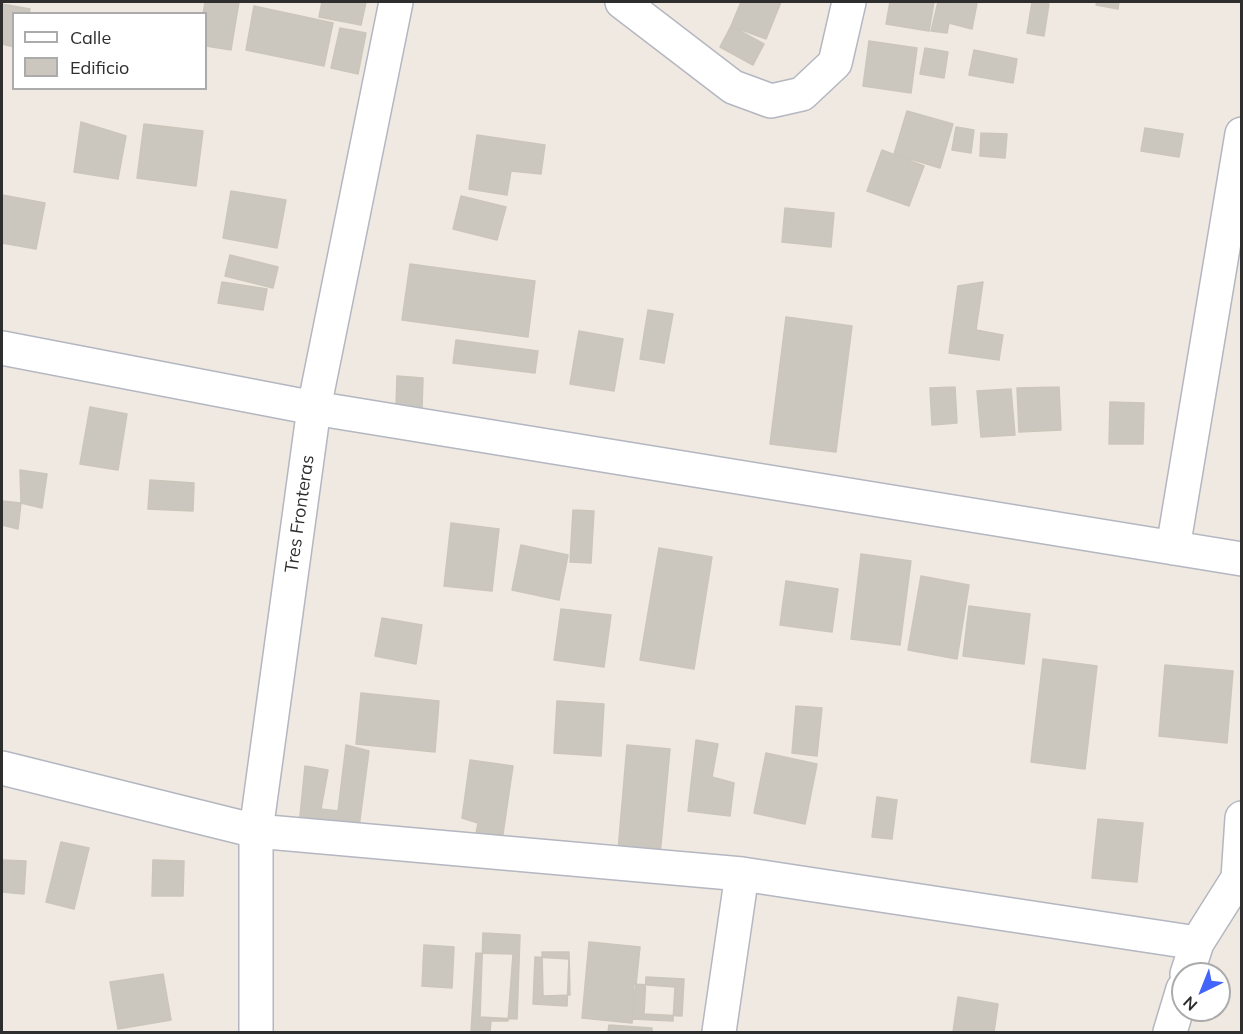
<!DOCTYPE html>
<html>
<head>
<meta charset="utf-8">
<style>
	body { margin:0 }
	#map { position:relative; width:1243px; height:1034px; overflow:hidden; background:#efe9e1; font-family:Mulish,sans-serif }
	canvas { display:block }
	.frame { position:absolute; inset:0; border:3px solid #2e2e2e; pointer-events:none }
	.legend { position:absolute; left:12px; top:12px; width:195px; height:78px; box-sizing:border-box; background:#fff; border:2px solid #ababab; margin:0; padding:8px 10px; list-style:none; font-size:18px; color:#2e2e2e }
	.legend li { display:flex; align-items:center; gap:12px; height:30px }
	.legend b { width:30px; border:2px solid #ababab }
	.north { position:absolute; left:1171px; top:962px; width:60px; height:60px; box-sizing:border-box; background:#fff; border:2px solid #ababab; border-radius:50%; rotate:223deg; font-size:16px; font-weight:700; line-height:24px; text-align:center; color:#2e2e2e }
	.north::after { content:''; display:block; margin:auto; width:21px; height:27px; background:#4264fb; clip-path:polygon(50% 0,100% 100%,50% 72%,0 100%) }
</style>
</head>
<body>
<div id="map">
<canvas width="1243" height="1034"></canvas>
<div class="frame"></div>
<ul class="legend">
<li><b style="height:8px;background:#fff"></b>Calle</li>
<li><b style="height:16px;background:#cbc7bf"></b>Edificio</li>
</ul>
<div class="north">N</div>
</div>
<script>
const g = document.querySelector('canvas').getContext('2d');
g.lineJoin = 'round';
function fillPath(path, color) { g.fillStyle = color; g.fill(path, 'evenodd'); }
const toPath = rows => new Path2D(rows.map(r => 'M' + r).join(''));
function stroke(path, color, width, dash) { g.strokeStyle = color; g.lineWidth = width; g.lineCap = dash ? 'butt' : 'round'; g.setLineDash(dash || []); g.stroke(path); }
function label(font, color, halo, rows, align = 'center') {
  g.font = font + ' Mulish,sans-serif'; g.lineWidth = 6; g.setLineDash([]); g.textBaseline = 'middle'; g.strokeStyle = halo; g.fillStyle = color; for (const [text, x, y, turn = 0] of rows) {
    g.save(); g.translate(x, y); g.rotate((+turn || 0) * Math.PI / 180); g.textAlign = isNaN(turn) ? turn : align; if (halo) g.strokeText(text, 0, 0); g.fillText(text, 0, 0); g.restore();
  }
}
const building = toPath([
	[205,2,239,2,231,50,206,46,206,14,203,14,205,2],
	[322,2,366,2,361,25,319,17,322,2],
	[741,2,781,2,766,39,731,26,741,2],
	[890,2,934,2,929,31,886,24,890,2],
	[938,2,977,3,972,29,949,23,947,33,931,31,938,2],
	[1032,2,1049,4,1044,36,1027,33,1032,2],
	[1097,2,1119,2,1118,9,1096,5,1097,2],
	[2,4,30,9,29,14,14,14,14,47,2,44,2,4],
	[254,6,333,23,324,66,246,50,254,6],
	[731,26,764,44,753,65,720,47,731,26],
	[340,28,366,33,358,74,331,68,340,28],
	[869,41,917,48,911,93,863,86,869,41],
	[925,48,948,52,944,78,920,74,925,48],
	[974,50,1017,59,1013,83,969,75,974,50],
	[907,111,953,124,940,168,894,154,907,111],
	[81,122,126,136,118,179,74,172,81,122],
	[144,124,203,131,196,186,137,178,144,124],
	[956,127,974,130,971,153,952,150,956,127],
	[1145,128,1183,134,1179,157,1141,151,1145,128],
	[981,133,1007,134,1005,158,980,156,981,133],
	[477,135,545,145,541,174,511,171,507,195,469,189,477,135],
	[882,150,924,166,909,206,867,191,882,150],
	[231,191,286,200,277,248,223,238,231,191],
	[2,195,45,203,36,249,2,243,2,195],
	[461,196,506,207,497,240,453,229,461,196],
	[785,208,834,213,831,247,782,242,785,208],
	[230,255,278,267,273,288,225,276,230,255],
	[410,264,535,281,528,337,402,320,410,264],
	[222,282,267,289,263,310,218,303,222,282],
	[983,282,976,330,1003,335,999,360,949,353,958,286,983,282],
	[648,310,673,314,664,363,640,359,648,310],
	[786,317,852,326,836,452,770,444,786,317],
	[579,331,623,339,614,391,570,384,579,331],
	[456,340,538,351,535,373,453,363,456,340],
	[397,376,423,378,422,408,396,407,397,376],
	[955,387,957,423,932,425,930,388,955,387],
	[1059,387,1061,430,1019,432,1017,388,1059,387],
	[1011,389,1015,435,981,437,977,391,1011,389],
	[1110,402,1144,403,1143,444,1109,444,1110,402],
	[90,407,127,414,118,470,80,464,90,407],
	[20,470,47,474,42,508,21,503,20,470],
	[150,480,194,483,193,511,148,509,150,480],
	[2,501,21,503,18,529,2,525,2,501],
	[573,510,594,511,591,563,570,562,573,510],
	[451,523,499,529,492,591,444,586,451,523],
	[521,545,568,555,559,600,512,590,521,545],
	[659,548,712,557,694,669,640,660,659,548],
	[861,554,911,561,900,645,851,639,861,554],
	[921,576,969,585,957,659,908,650,921,576],
	[786,581,838,589,832,632,780,625,786,581],
	[969,606,1030,614,1024,664,963,656,969,606],
	[561,609,611,615,604,667,554,660,561,609],
	[382,618,422,625,416,664,375,656,382,618],
	[1043,659,1097,666,1085,769,1031,762,1043,659],
	[1165,665,1233,671,1227,743,1159,736,1165,665],
	[361,693,439,701,435,752,356,744,361,693],
	[557,701,604,704,601,756,554,753,557,701],
	[796,706,822,708,817,756,792,753,796,706],
	[696,740,718,744,712,777,734,783,730,816,688,811,696,740],
	[346,745,369,751,358,835,299,826,305,766,328,770,321,809,338,811,346,745],
	[627,745,670,749,660,855,618,851,627,745],
	[766,753,817,764,805,824,754,813,766,753],
	[470,760,513,766,502,841,475,840,478,823,462,818,470,760],
	[877,797,897,800,892,839,872,837,877,797],
	[1098,819,1143,823,1137,882,1092,878,1098,819],
	[61,842,89,848,74,909,46,902,61,842],
	[2,860,26,861,24,894,2,892,2,860],
	[153,860,184,861,183,896,152,896,153,860],
	[483,933,520,935,517,1019,480,1017,483,933],
	[589,942,640,947,632,1023,582,1018,589,942],
	[424,945,454,947,452,988,422,986,424,945],
	[542,952,569,952,570,995,543,996,542,952],
	[476,953,513,954,508,1021,491,1021,490,1032,471,1032,476,953],
	[535,957,569,959,567,1006,533,1004,535,957],
	[163,974,171,1020,118,1029,110,982,163,974],
	[646,977,684,979,682,1016,644,1014,646,977],
	[634,984,675,987,673,1021,633,1019,634,984],
	[958,997,998,1004,994,1032,953,1032,958,997],
	[609,1025,652,1028,652,1032,608,1032,609,1025]
]);
fillPath(building, '#cbc7bf');
stroke(building, '#cbc5ba', 1.5);
const minor = toPath([
	[622,2,733,87,771,101,802,94,835,63,849,2],
	[2,348,314,408,1242,559],
	[1173,548,1242,134],
	[2,768,256,831,742,874,1197,943],
	[1187,974,1197,943,1238,878,1242,818],
	[256,1032,256,831,314,408,396,2],
	[719,1032,742,874],
	[1170,1032,1183,989]
]);
stroke(minor, '#b4b7c1', 36);
stroke(minor, '#fff', 33);
label('18px', '#2e2e2e', '#fff', [
	["Tres Fronteras",300,514,-82]
]);
</script>
</body>
</html>
